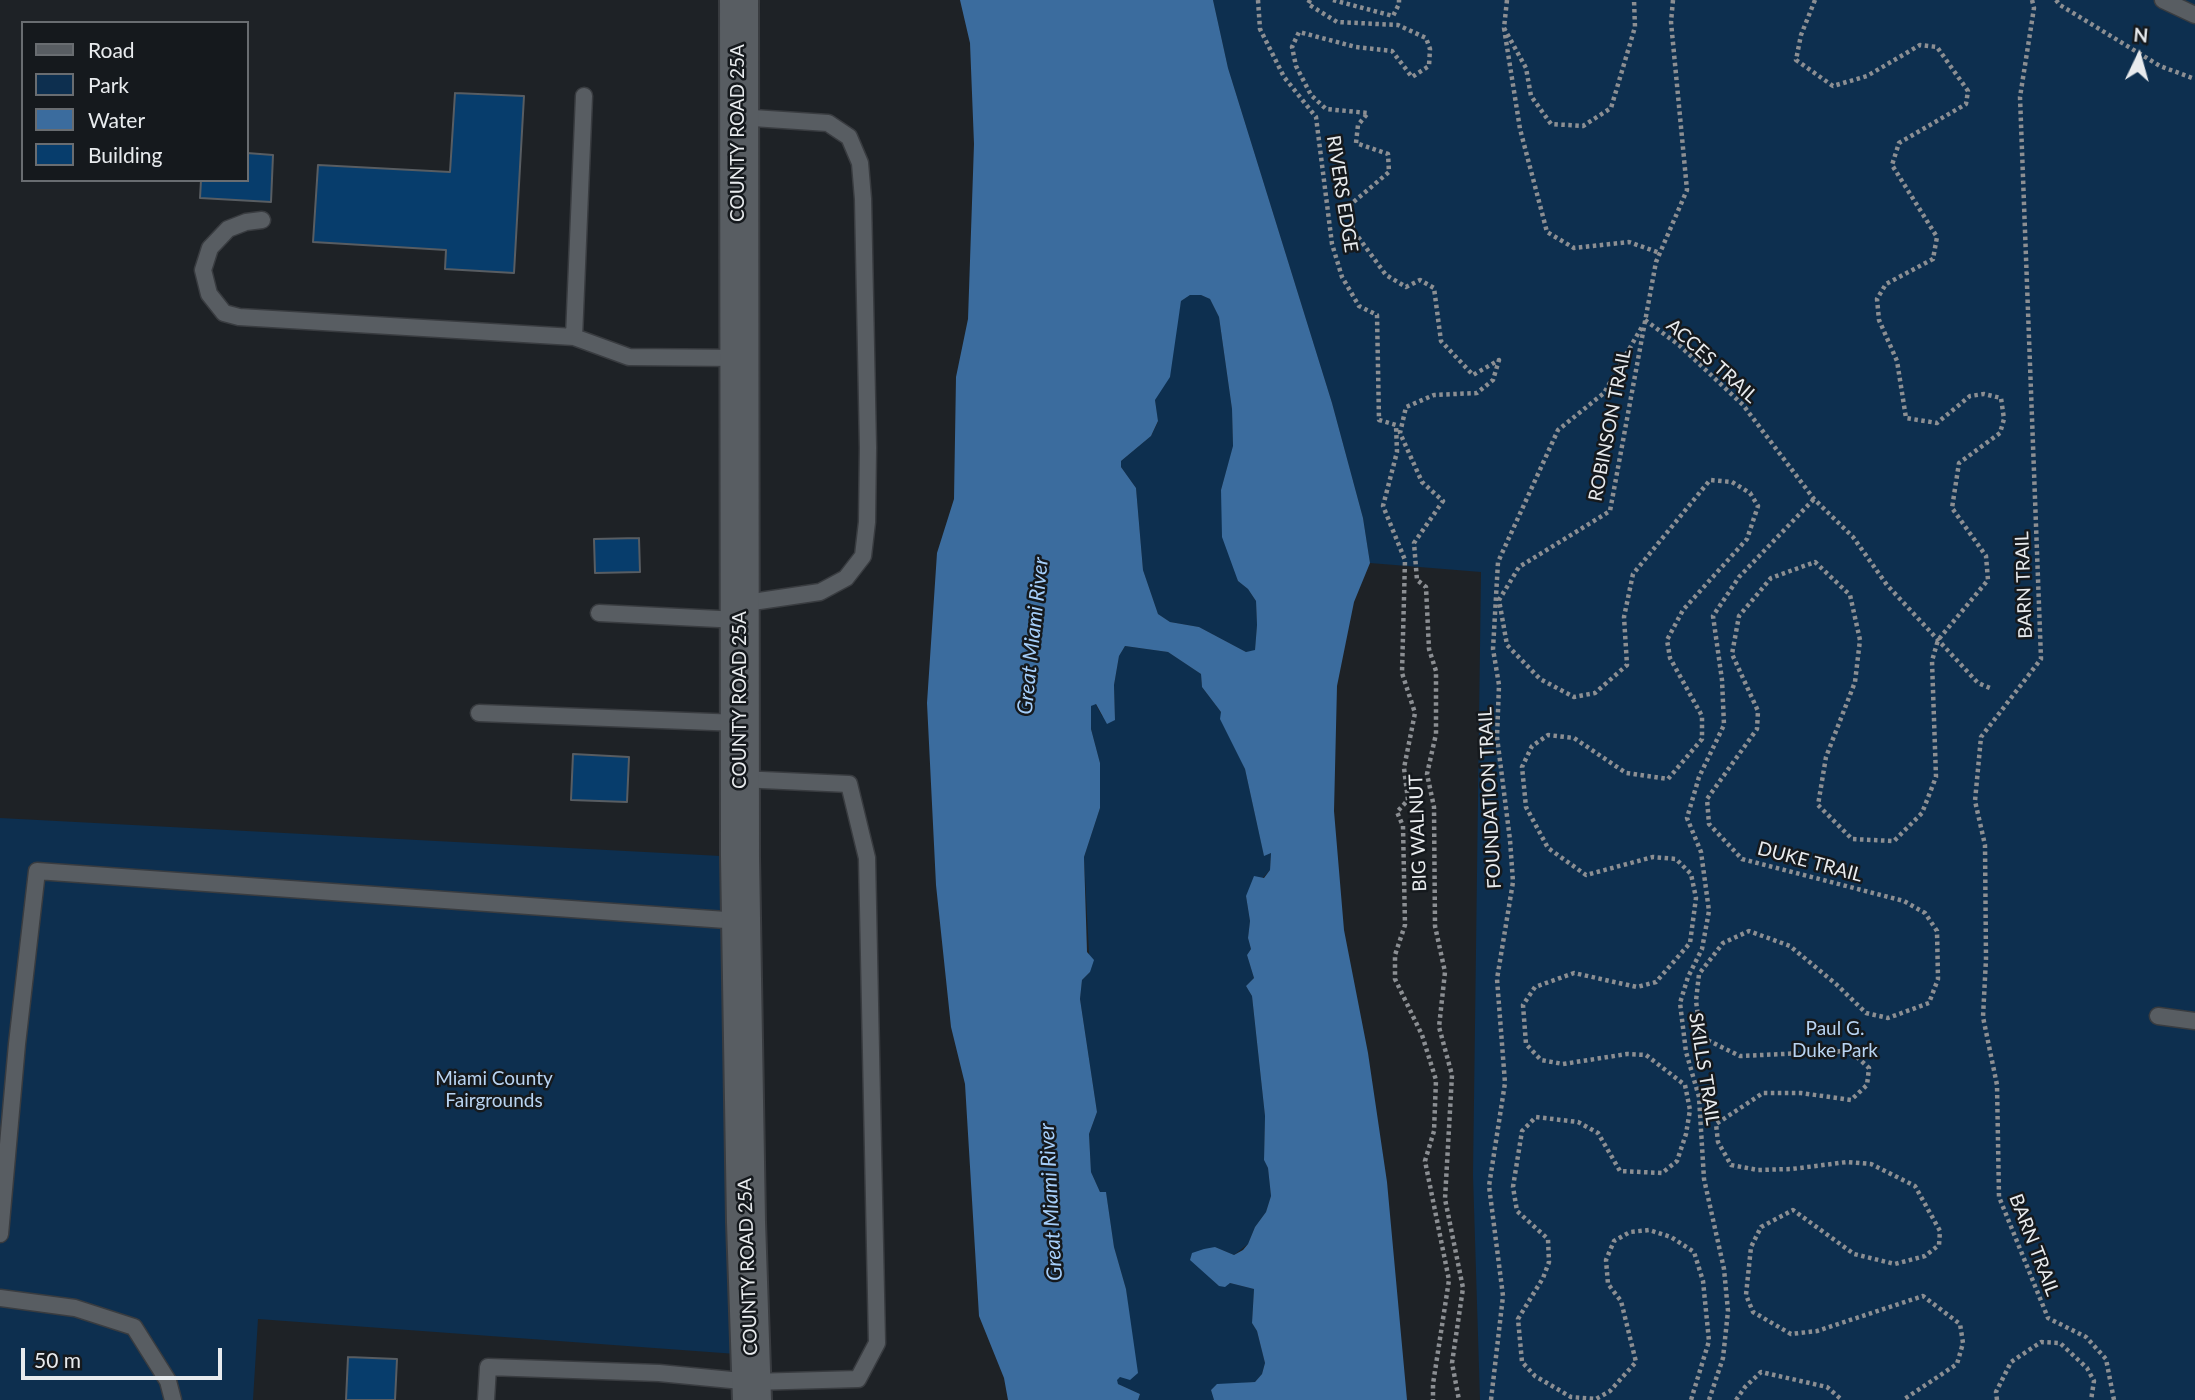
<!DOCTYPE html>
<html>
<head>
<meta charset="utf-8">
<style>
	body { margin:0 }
	#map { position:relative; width:2195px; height:1400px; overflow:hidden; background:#1e2226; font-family:Lato,sans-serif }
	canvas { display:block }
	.legend { position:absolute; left:21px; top:21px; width:228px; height:161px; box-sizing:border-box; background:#15191d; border:2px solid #696d71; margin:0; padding:9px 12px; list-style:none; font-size:21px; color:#e8ebee }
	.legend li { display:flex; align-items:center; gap:14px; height:35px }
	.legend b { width:35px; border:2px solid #696d71 }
	.north { position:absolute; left:2104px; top:21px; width:70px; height:70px; -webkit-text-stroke:5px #15191d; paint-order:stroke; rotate:5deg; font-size:19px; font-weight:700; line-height:28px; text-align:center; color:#e8ebee }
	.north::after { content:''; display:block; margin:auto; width:24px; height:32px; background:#e8ebee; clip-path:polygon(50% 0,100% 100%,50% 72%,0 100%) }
	.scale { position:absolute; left:21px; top:1348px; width:201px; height:32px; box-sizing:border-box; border:4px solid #e8ebee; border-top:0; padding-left:9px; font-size:21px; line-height:24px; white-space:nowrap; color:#e8ebee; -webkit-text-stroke:5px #15191d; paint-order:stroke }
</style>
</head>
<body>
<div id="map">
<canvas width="2195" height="1400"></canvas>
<ul class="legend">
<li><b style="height:9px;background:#585d62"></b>Road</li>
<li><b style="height:19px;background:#0d2f4f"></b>Park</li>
<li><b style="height:19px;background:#3b6c9e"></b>Water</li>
<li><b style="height:19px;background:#073d6c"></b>Building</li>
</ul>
<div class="north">N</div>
<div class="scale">50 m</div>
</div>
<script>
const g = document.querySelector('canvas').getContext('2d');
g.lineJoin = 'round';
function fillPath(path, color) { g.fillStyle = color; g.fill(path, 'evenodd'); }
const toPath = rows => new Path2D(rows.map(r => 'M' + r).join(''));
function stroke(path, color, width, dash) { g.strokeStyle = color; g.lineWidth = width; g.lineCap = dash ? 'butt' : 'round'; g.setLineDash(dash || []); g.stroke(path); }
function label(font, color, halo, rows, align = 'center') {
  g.font = font + ' Lato,sans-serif'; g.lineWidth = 5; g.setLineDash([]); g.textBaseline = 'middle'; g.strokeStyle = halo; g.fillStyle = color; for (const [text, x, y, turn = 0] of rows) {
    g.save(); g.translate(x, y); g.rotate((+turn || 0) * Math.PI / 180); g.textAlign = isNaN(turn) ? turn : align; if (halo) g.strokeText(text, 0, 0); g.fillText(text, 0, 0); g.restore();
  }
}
fillPath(toPath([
	[1213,0,2195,0,2195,1400,1480,1400,1473,1175,1481,572,1370,563,1363,518,1332,403,1228,68],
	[1190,295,1201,295,1210,299,1219,317,1232,409,1233,447,1221,490,1238,581,1248,589,1256,601,1257,625,1255,651,1246,652,1199,627,1170,622,1158,614,1143,570,1136,488,1121,467,1121,461,1151,436,1158,422,1155,400,1175,332,1181,301],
	[1125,646,1168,652,1201,674,1202,687,1221,712,1245,769,1264,855,1271,852,1270,870,1246,896,1250,921,1248,938,1251,949,1247,955,1254,978,1246,986,1252,996,1265,1116,1264,1160,1268,1168,1271,1196,1266,1212,1255,1227,1248,1244,1234,1255,1215,1247,1207,1274,1219,1286,1230,1283,1254,1289,1252,1323,1257,1331,1265,1363,1262,1374,1255,1382,1217,1385,1211,1390,1214,1400,1138,1400,1140,1394,1118,1384,1116,1380,1120,1377,1130,1325,1126,1289,1114,1247,1106,1193,1100,1192,1091,1172,1089,1134,1097,1112,1080,999,1082,980,1090,972,1084,857,1100,808,1100,763,1091,729,1091,706,1095,703,1102,716,1115,720,1114,685,1119,656],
	[0,818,740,857,750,1355,258,1319,253,1400,0,1400]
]), '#0d2f4f');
fillPath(toPath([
	[960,0,1213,0,1228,68,1332,403,1363,518,1370,563,1354,602,1337,686,1334,811,1344,930,1368,1053,1387,1182,1407,1400,1214,1400,1211,1390,1217,1384,1255,1382,1262,1374,1265,1363,1257,1331,1252,1323,1254,1289,1230,1283,1225,1287,1219,1286,1190,1260,1192,1253,1204,1249,1215,1247,1234,1255,1243,1250,1248,1244,1255,1227,1266,1212,1271,1196,1268,1168,1264,1160,1265,1116,1252,996,1246,986,1254,978,1247,955,1251,949,1248,938,1250,921,1246,896,1254,876,1264,878,1270,870,1271,853,1264,856,1245,769,1220,719,1221,712,1202,687,1201,674,1168,652,1125,646,1119,656,1114,685,1115,720,1107,724,1096,704,1091,706,1091,729,1100,763,1100,808,1084,857,1087,952,1094,960,1090,972,1082,980,1080,999,1097,1112,1089,1134,1091,1172,1100,1192,1106,1192,1114,1247,1126,1289,1138,1373,1130,1380,1120,1377,1117,1380,1118,1384,1140,1394,1138,1400,1008,1400,1004,1378,979,1316,965,1084,951,1027,936,885,927,703,937,553,954,499,956,377,968,319,974,144,970,43],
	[1190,295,1201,295,1210,299,1219,317,1232,409,1233,446,1221,490,1222,537,1238,581,1248,589,1256,601,1257,625,1255,650,1246,652,1199,627,1170,622,1158,614,1143,570,1136,488,1121,467,1121,461,1151,436,1158,421,1155,400,1170,377,1181,301]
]), '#3b6c9e');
const building = toPath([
	[455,93,524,96,514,273,445,269,446,250,313,242,318,165,450,172,455,93],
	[247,153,273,155,271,202,200,198,201,180,247,180,247,153],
	[639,538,640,572,595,573,594,539,639,538],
	[573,754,629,757,627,802,571,800,573,754],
	[348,1357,397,1359,395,1400,346,1400,348,1357]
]);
fillPath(building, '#073d6c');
stroke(building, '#585d62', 2);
const lane = toPath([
	[2163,0,2195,15],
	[738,117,828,123,849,137,860,163,863,199,868,448,867,522,863,556,846,578,820,592,739,604],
	[262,220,246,222,228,229,210,248,203,270,209,294,224,313,239,317,574,337,629,357,739,358],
	[574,337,584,96],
	[599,613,739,620],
	[479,713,739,723],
	[2158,1016,2195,1021],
	[0,1234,17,1044,37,871,740,921],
	[0,1298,75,1308,134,1327,168,1381,173,1400],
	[486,1400,488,1367,659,1373,752,1382,858,1379,877,1343,867,858,849,784,740,779]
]);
const secondary = toPath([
	[739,0,740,857,746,1222,752,1400]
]);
stroke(lane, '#393c40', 19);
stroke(secondary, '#393c40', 42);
stroke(toPath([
	[1258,0,1260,29,1284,77,1316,117,1332,244,1342,277,1359,306,1377,315,1379,420,1396,425,1397,452,1383,506,1405,560,1402,673,1415,713,1404,768,1408,800,1397,812,1403,826,1405,925,1395,955,1395,979,1422,1035,1436,1080,1434,1131,1425,1161,1449,1280,1433,1384,1433,1400],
	[1310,0,1308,4,1337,22,1398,25,1426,38,1430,49,1429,66,1412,77,1392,51,1356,47,1299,32,1292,47,1296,66,1311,95,1326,109,1368,113,1358,125,1356,143,1388,154,1389,172,1351,204,1353,230,1386,275,1406,287,1420,280,1434,288,1441,341,1473,375,1499,360,1493,380,1477,393,1434,395,1406,407,1400,433,1422,482,1443,501,1414,543,1417,580,1426,587,1429,649,1436,671,1436,734,1427,774,1434,807,1435,926,1445,972,1439,1027,1452,1075,1445,1199,1463,1288,1452,1363,1459,1400],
	[1333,0,1393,16,1399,4,1399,0],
	[1507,0,1504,28,1526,68,1531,96,1551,124,1583,126,1611,108,1635,27,1634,0],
	[1673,0,1671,22,1687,190,1656,262,1610,511,1519,567,1499,600,1507,645,1540,679,1574,697,1595,693,1627,665,1624,617,1633,574,1710,480,1732,482,1750,493,1758,506,1747,539,1683,610,1667,640,1670,658,1702,716,1702,739,1668,779,1626,773,1574,738,1548,735,1532,746,1522,767,1526,807,1548,848,1586,875,1653,857,1676,859,1691,874,1696,898,1690,943,1656,982,1637,987,1574,973,1535,987,1523,1005,1526,1044,1541,1060,1563,1064,1627,1054,1646,1055,1685,1085,1690,1110,1686,1134,1677,1161,1662,1173,1620,1171,1598,1133,1578,1122,1536,1117,1522,1131,1513,1187,1517,1211,1548,1239,1549,1262,1543,1278,1518,1319,1522,1362,1535,1376,1571,1397,1596,1399,1610,1391,1636,1362,1621,1301,1608,1284,1606,1260,1614,1241,1630,1232,1649,1230,1671,1237,1694,1252,1703,1281,1709,1341,1691,1400],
	[1815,0,1801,35,1796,60,1833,86,1867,76,1920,45,1937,47,1968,91,1966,104,1899,143,1892,165,1937,237,1933,259,1886,284,1877,299,1879,320,1897,361,1906,418,1937,423,1970,396,1984,394,2001,398,2004,419,2000,433,1959,463,1952,508,1986,556,1988,580,1938,640,1932,661,1936,777,1922,813,1894,841,1852,839,1818,805,1826,757,1855,682,1860,640,1850,595,1815,562,1771,578,1739,616,1732,654,1758,711,1757,729,1707,799,1709,824,1742,859,1904,901,1925,913,1937,931,1938,979,1929,1003,1888,1018,1866,1013,1836,984,1790,946,1749,931,1723,943,1699,974,1696,1001,1701,1037,1740,1056,1845,1051,1857,1057,1869,1068,1867,1085,1851,1100,1801,1093,1763,1093,1716,1124,1718,1142,1731,1165,1758,1170,1792,1169,1847,1162,1871,1164,1915,1186,1940,1231,1939,1245,1925,1256,1895,1264,1854,1254,1793,1210,1761,1227,1751,1247,1746,1295,1753,1312,1791,1334,1817,1331,1923,1296,1960,1324,1963,1343,1957,1364,1903,1400],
	[2032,0,2034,8,2020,97,2041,659,1981,737,1975,801,1985,845,1986,959,1983,1017,1997,1085,1999,1197,2048,1318,2086,1337,2106,1359,2114,1400],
	[2056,0,2060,5,2160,66,2195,79],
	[1504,28,1520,129,1547,232,1574,248,1629,242,1660,253],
	[1645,320,1679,345,1743,405,1814,499,1853,537,1887,585,1978,683,1990,688],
	[1491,1400,1503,1296,1489,1186,1505,1083,1497,979,1513,882,1510,840,1497,737,1499,685,1493,649,1498,562,1558,430,1604,393,1643,325],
	[1709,1400,1723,1358,1728,1311,1724,1269,1704,1179,1699,1097,1686,1052,1680,1003,1688,977,1702,949,1709,911,1701,852,1687,818,1699,777,1724,725,1722,680,1713,616,1739,577,1814,499],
	[1736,1400,1745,1387,1761,1372,1827,1387,1842,1400],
	[1997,1400,1996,1392,2011,1362,2041,1342,2060,1343,2087,1368,2094,1381,2091,1400]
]), '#8c8f93', 4.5, [3.5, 3.5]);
stroke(lane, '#585d62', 16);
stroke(secondary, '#585d62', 38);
label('19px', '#e8ebee', '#15191d', [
	["COUNTY ROAD 25A",738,133,-90],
	["RIVERS EDGE",1342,194,81],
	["ACCES TRAIL",1712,361,42],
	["ROBINSON TRAIL",1610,425,-79],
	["BARN TRAIL",2024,585,-92],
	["COUNTY ROAD 25A",740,700,-90],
	["FOUNDATION TRAIL",1490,798,-93],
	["BIG WALNUT",1418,833,-92],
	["DUKE TRAIL",1810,862,15],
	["SKILLS TRAIL",1704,1069,81],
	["BARN TRAIL",2034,1245,69],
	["COUNTY ROAD 25A",748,1267,-92]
]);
label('19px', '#b9d4f2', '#15191d', [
	["Paul G.",1835,1029],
	["Duke Park",1835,1051],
	["Miami County",494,1079],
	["Fairgrounds",494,1101]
]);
label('italic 21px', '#a6cffb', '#15191d', [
	["Great Miami River",1033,636,-84],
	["Great Miami River",1051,1202,-93]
]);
</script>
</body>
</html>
